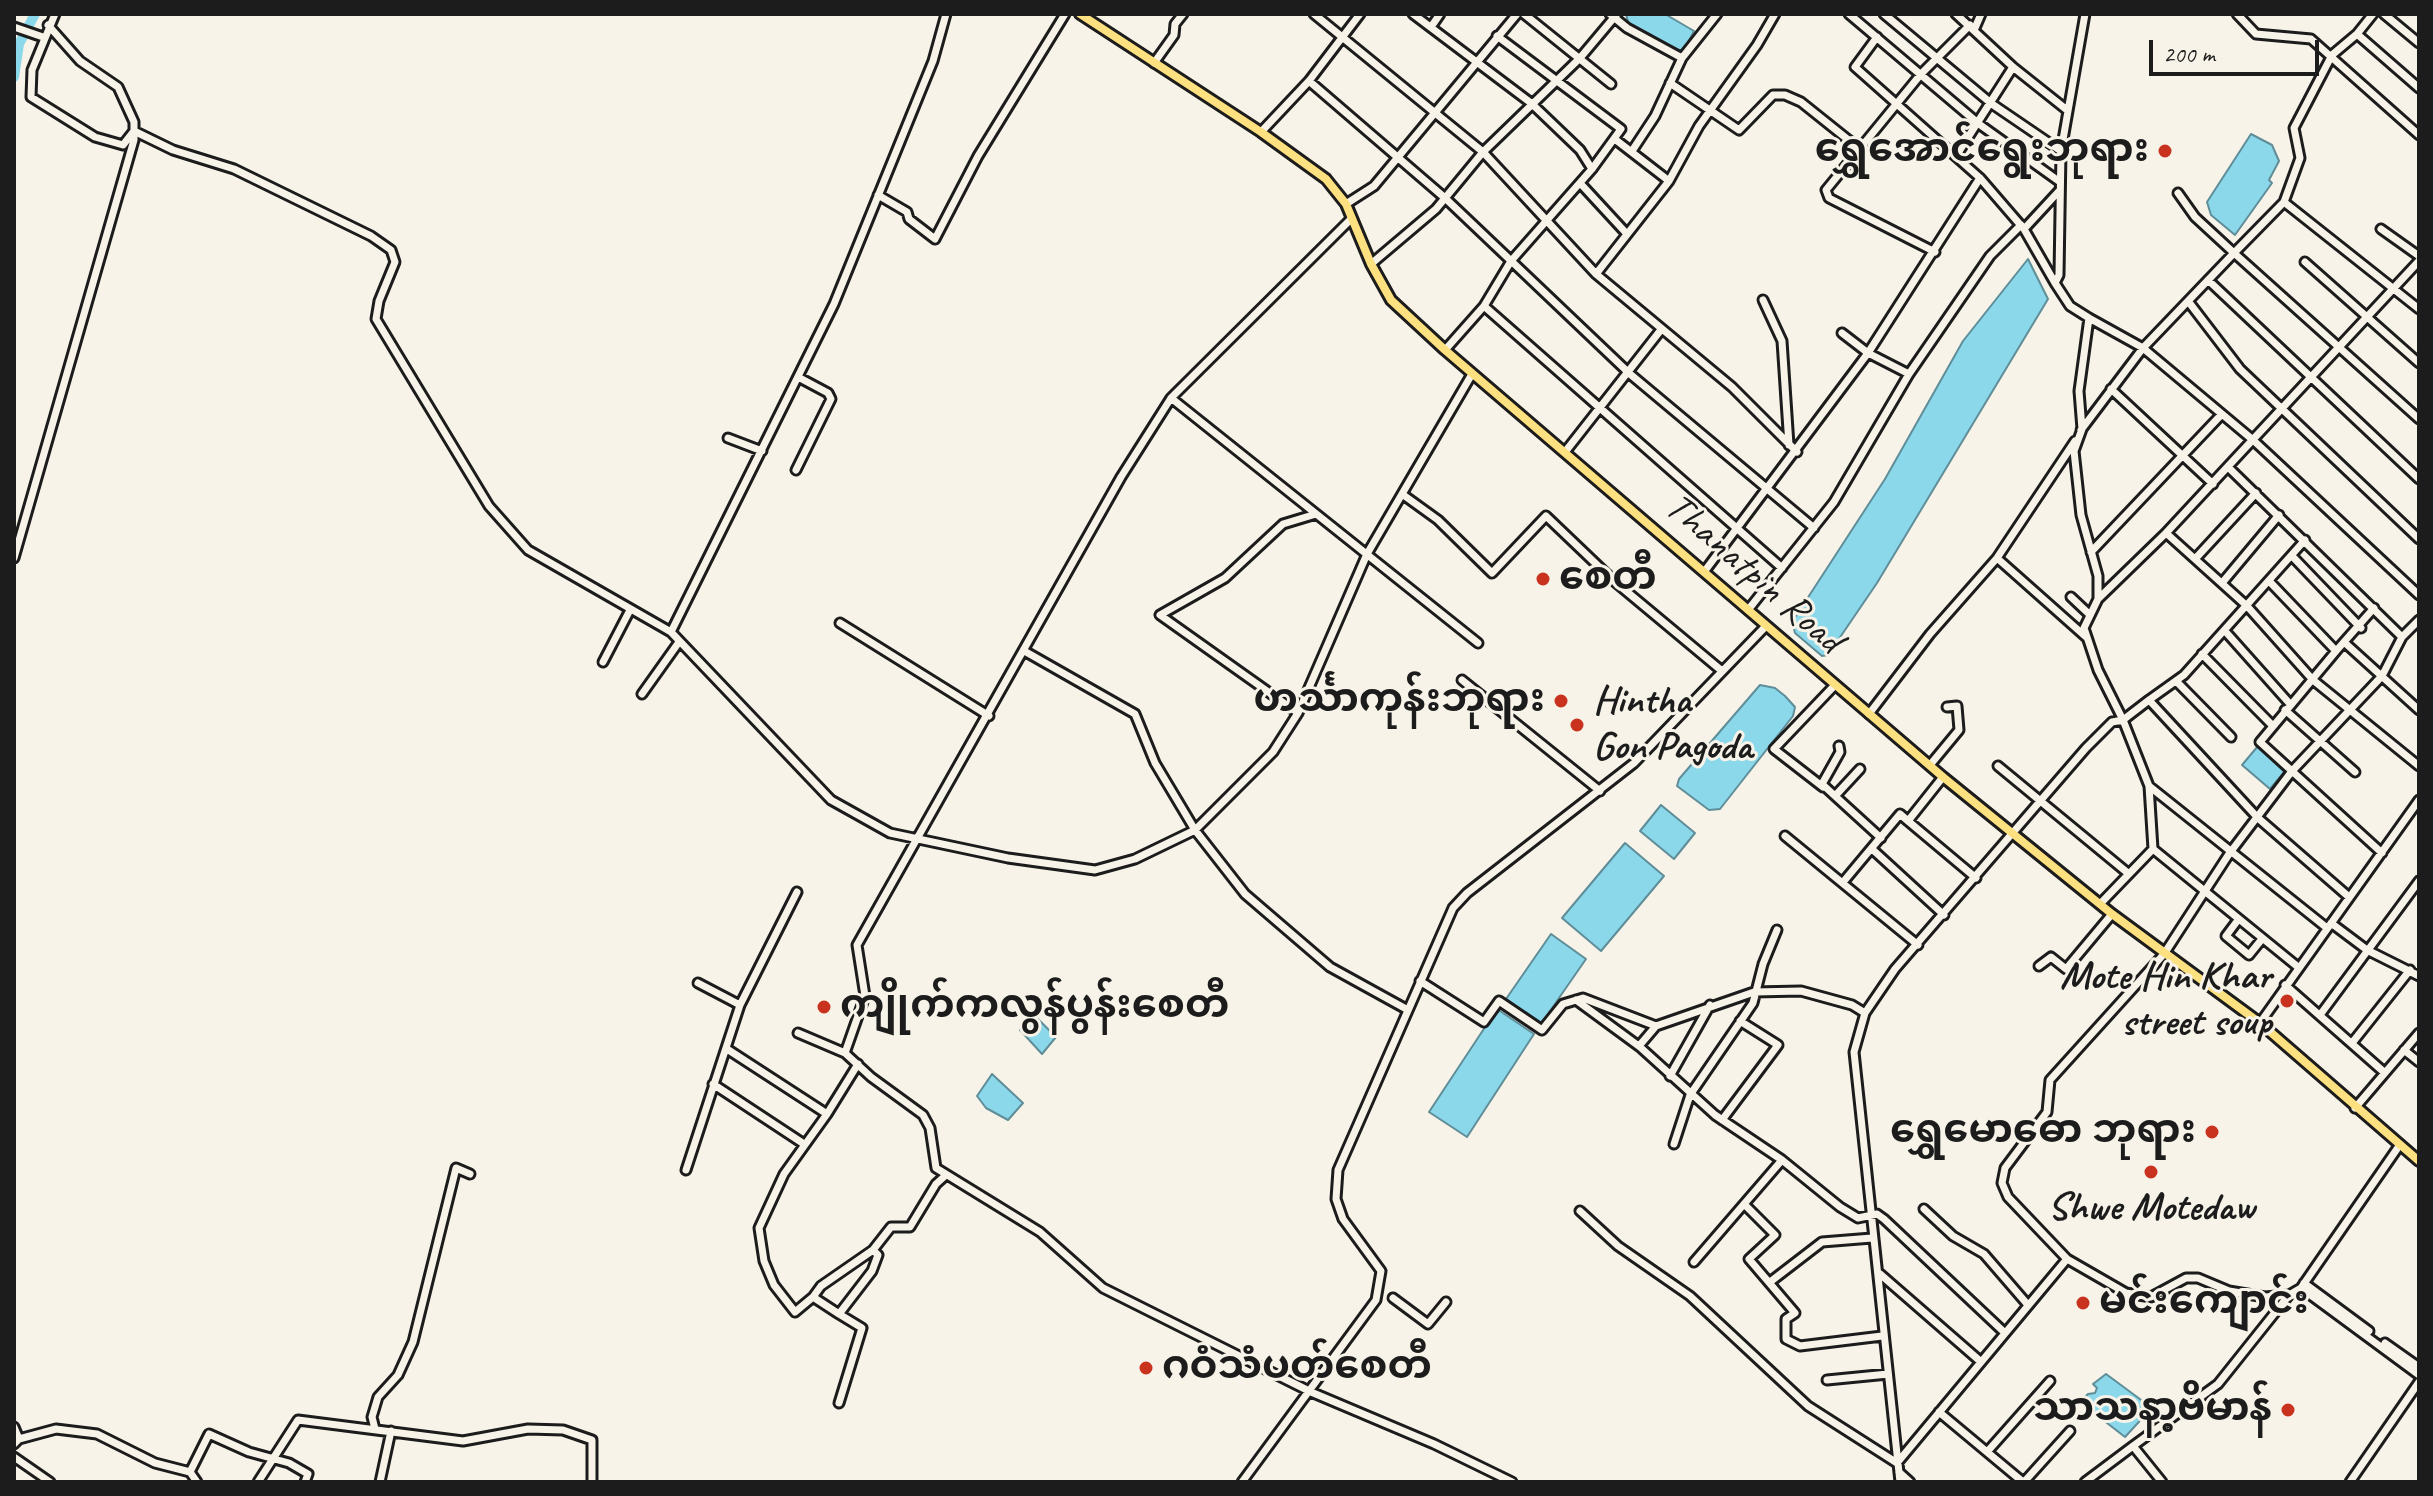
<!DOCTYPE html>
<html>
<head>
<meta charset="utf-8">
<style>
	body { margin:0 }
	#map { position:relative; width:2433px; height:1496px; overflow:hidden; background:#f7f3e8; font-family:Caveat,sans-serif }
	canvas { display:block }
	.frame { position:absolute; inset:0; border:16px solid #1c1c1c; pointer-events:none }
	.scale { position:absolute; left:2149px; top:40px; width:170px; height:36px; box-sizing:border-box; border:4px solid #1c1c1c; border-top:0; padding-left:10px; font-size:24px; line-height:28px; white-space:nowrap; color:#1c1c1c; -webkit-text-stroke:6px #f7f3e8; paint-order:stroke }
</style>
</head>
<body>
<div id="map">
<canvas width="2433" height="1496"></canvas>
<div class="frame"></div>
<div class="scale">200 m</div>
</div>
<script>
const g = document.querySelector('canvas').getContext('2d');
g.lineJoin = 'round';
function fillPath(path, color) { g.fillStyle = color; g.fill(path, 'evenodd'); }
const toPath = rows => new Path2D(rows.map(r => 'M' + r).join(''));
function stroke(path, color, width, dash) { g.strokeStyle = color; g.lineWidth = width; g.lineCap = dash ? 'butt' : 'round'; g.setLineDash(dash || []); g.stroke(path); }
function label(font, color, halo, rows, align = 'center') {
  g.font = font + ' Caveat,"Noto Sans Myanmar",sans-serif'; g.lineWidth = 6; g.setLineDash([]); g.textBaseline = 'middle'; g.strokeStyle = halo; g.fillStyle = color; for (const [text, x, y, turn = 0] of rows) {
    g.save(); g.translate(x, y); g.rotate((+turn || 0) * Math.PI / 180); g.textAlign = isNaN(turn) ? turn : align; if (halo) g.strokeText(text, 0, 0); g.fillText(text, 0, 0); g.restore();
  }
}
const water = toPath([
	[1626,14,1665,14,1694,31,1683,52,1629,26,1626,14],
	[2251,134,2272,145,2279,161,2269,180,2272,183,2235,235,2211,215,2207,202,2251,134],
	[2028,259,2048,299,1877,583,1828,655,1822,656,1795,633,1792,622,1885,479,1963,341,2028,259],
	[1760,685,1775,688,1785,696,1795,707,1793,716,1720,809,1709,810,1677,786,1679,779,1760,685],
	[2258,746,2285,771,2270,789,2242,765,2258,746],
	[1661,805,1695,833,1674,859,1640,831,1661,805],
	[1625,843,1664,876,1601,951,1562,918,1625,843],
	[1551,934,1586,959,1541,1024,1506,999,1551,934],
	[1497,1009,1534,1034,1467,1137,1429,1112,1497,1009],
	[1037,1018,1056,1037,1042,1054,1020,1030,1022,1025,1037,1018],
	[992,1074,1023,1103,1008,1120,986,1108,977,1096,992,1074],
	[2106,1374,2148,1405,2148,1412,2125,1437,2080,1402,2088,1394,2095,1393,2097,1388,2093,1384,2106,1374]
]);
fillPath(water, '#8bd8eb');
stroke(water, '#5f8d98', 2);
stroke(toPath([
	[14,77,19,44,35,14]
]), '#8bd8eb', 10);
const minor = toPath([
	[55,14,32,70,31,97,95,137,123,145,134,131,173,150,234,169,371,236,391,250,395,262,379,301,376,319,489,506,528,550,671,632,831,800,890,833,1008,858,1095,870,1135,859,1195,830,1245,894,1330,967,1408,1010],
	[1314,14,1483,152,1596,274,1732,387,1797,452],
	[1413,14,1531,103,1580,150,1592,169],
	[1524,14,1611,84],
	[1610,14,1627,28,1682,58,1717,14],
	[1849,14,1979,124,2060,182],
	[1884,14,1992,104,2061,151],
	[1956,14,2013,67,2067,110],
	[2085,14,2061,151,2059,275,2055,283,2070,306,2089,318,2079,391,2082,429,2074,451,2081,515,2098,576,2098,599,2084,628,2098,670,2123,720,2149,786,2153,849,2298,967],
	[2237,14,2256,34,2311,39,2419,135],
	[2373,14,2357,34,2332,55,2294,128,2300,158,2284,202,2234,253,2419,419],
	[2384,14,2419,43],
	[14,27,43,37],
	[1431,27,1440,14],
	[1975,28,1981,14],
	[2357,34,2419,88],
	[1877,37,1855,67,1980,178,2024,229,2055,283],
	[1154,63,1174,35,1175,24,1183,14],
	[1309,81,1445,198,1630,374,1814,528],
	[1670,83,1739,130,1773,95,1785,95,1801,102,1861,150],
	[1261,132,1309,81,1360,14],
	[1632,151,1655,116,1682,58],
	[1956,156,2013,67],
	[1669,181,1699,126,1757,45,1775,14],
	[1580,183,1627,234],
	[878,195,907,212,909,219,935,239,978,156,1065,14],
	[2284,202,2419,309],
	[1346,204,1374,186,1517,14],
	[1351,219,1171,398,1478,643],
	[2024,229,2060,190],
	[2381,229,2419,256],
	[1935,252,1829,198,1826,190,1921,74,1970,25],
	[2305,262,2419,363],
	[1371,264,1436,209,1483,152,1580,58,1617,14],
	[1596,274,1669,181,1616,140],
	[2208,280,2419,479],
	[1763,300,1782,341,1789,445],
	[2188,301,2240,369,2419,539],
	[1484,306,1782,568],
	[2089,318,2143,348,2253,440,2419,595],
	[1842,333,1868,353,1909,374,1990,256,2021,225],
	[1445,350,1484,306,1511,261,1592,169,1621,129,1497,36],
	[2111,389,2213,484],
	[2081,430,2143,348,2234,253,2195,217,2178,193],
	[728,438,762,451],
	[1565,452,1660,331],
	[2228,467,2402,637],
	[796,470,831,399,828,393,798,377],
	[1402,494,1438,520,1492,573,1546,516,1614,581,1722,671],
	[2166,533,2247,606,2313,680,2419,766],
	[2091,552,2221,415],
	[2292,556,2361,628],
	[14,558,134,140,134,122,118,87,80,61,48,25],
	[1997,558,2086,637],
	[2195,559,2256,493],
	[1704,572,1868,353,1980,178],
	[2270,582,2336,651,2374,608],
	[2222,583,2279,515],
	[2071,597,2089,614],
	[2098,599,2166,533,2419,261],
	[1748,610,1834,502,1909,374],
	[840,623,989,716],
	[2225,631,2290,704],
	[671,632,834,304,933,61,946,14],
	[2344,642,2419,710],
	[2336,651,2260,742,2382,853],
	[1026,652,1135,714,1155,763,1195,830,1273,752,1298,713,1367,554,1472,374],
	[2202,654,2272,725],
	[603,662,630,610],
	[1462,680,1600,791],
	[2177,682,2231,737],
	[642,694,679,642],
	[2149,700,2184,675,2305,540],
	[2285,710,2355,772],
	[1298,713,1160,615,1225,578,1283,524,1316,514],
	[1869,714,1930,634,1997,558,2075,441],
	[1930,765,1959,730,1957,706,1947,707],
	[1998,766,2129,874],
	[1860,769,1835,796,1881,838],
	[2149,786,2327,928],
	[1823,787,1774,749,1835,685],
	[1835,796,1822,784,1840,752,1839,746],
	[1908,821,1976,878],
	[1785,836,1918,945],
	[1872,849,1944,915],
	[1844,881,1900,814,1908,821,1943,777],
	[2100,904,2153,849],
	[2238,920,2226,936,2249,955,2262,939],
	[2331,923,2367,950,2419,976],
	[2039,966,2051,957,2066,969,2112,914],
	[1420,981,1484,1022,1499,1001,1542,1030,1563,1004,1583,998,1656,1026],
	[698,983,740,1005],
	[2285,985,2385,1073],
	[1576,1000,1640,1047,1715,1115,1782,1160,1840,1207,1858,1218,1877,1214,1884,1219,2005,1333],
	[2320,1015,2419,881],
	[2260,1023,2419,800],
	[798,1033,845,1053,871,1077,923,1115,930,1128,936,1168,1040,1232,1103,1288,1311,1392,1434,1444,1512,1482],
	[2352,1043,2410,970],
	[1639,1046,1656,1026,1754,992,1801,991,1852,1005,1865,1013],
	[727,1049,827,1114,784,1174,759,1228,764,1261,774,1285,795,1312,813,1297,839,1314],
	[2404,1050,2419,1062],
	[845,1053,865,996,857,945,1121,477,1171,398],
	[1670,1076,1710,1005],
	[713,1084,804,1144],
	[2355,1108,2419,1033],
	[827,1114,858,1064],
	[1722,1120,1778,1045,1740,1021],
	[1674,1144,1690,1095,1753,1003,1763,964,1777,930],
	[2399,1146,2301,1288,2289,1295,2265,1297,2229,1291,2198,1278,2186,1278,2151,1297,2126,1293,2067,1259,2008,1197,2002,1183,2005,1168,2047,1112,2050,1080,2164,954,2229,854,2292,771,2382,676,2402,637,2419,620],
	[686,1170,740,1005,797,892],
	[1744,1204,1775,1235,1749,1259,1795,1313,1786,1319,1786,1339,1800,1346,1882,1336],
	[1924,1209,1953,1236,1984,1254,2028,1305],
	[1580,1211,1618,1246,1690,1296,1808,1406,1897,1463,2067,1259],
	[1694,1262,1782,1160],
	[1880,1274,1980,1361],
	[1770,1282,1822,1242,1872,1238],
	[2304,1283,2369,1331],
	[2301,1288,2419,1375],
	[813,1297,821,1286,873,1250],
	[1393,1298,1428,1324,1446,1302],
	[2385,1343,2419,1367],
	[1827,1380,1888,1374],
	[839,1403,862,1328,839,1314,872,1271,878,1255,873,1250,891,1227,910,1227,936,1184,946,1175],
	[1939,1412,2023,1482],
	[14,1427,19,1439],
	[375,1429,372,1417,378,1397,398,1375,413,1342,456,1168,470,1174],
	[14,1444,19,1439,56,1429,97,1434,155,1463,190,1472,197,1482],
	[1987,1452,2050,1381],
	[14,1457,50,1482],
	[190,1472,209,1434,249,1452,289,1463,308,1474,305,1482],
	[1899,1472,1910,1482],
	[258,1482,298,1420,463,1441,528,1429,563,1430,592,1440,592,1482],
	[380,1482,391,1431],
	[1242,1482,1376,1300,1381,1271,1343,1219,1336,1199,1338,1170,1453,908,1467,893,1634,763,1766,626],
	[1900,1482,1854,1052,1865,1013,1895,969,2086,748,2112,722,2123,720,2149,700,2258,818,2349,897],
	[2024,1482,2070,1431],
	[2085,1482,2133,1446],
	[2162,1482,2133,1446,2218,1384,2289,1295],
	[2350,1482,2419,1382]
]);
const major = toPath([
	[1080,14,1261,132,1326,179,1346,204,1371,264,1391,300,1445,350,1943,777,2112,914,2260,1023,2419,1161]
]);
stroke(minor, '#1c1c1c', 13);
stroke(major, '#1c1c1c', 14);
stroke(minor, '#f7f3e8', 7);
stroke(major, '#fde080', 8);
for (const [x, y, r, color] of [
	[2165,151,8,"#c8321e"],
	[1543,579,8,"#c8321e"],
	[1561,701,8,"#c8321e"],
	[1577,725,8,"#c8321e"],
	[2287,1001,8,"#c8321e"],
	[824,1007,8,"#c8321e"],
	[2212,1132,8,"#c8321e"],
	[2151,1172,8,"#c8321e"],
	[2083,1303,8,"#c8321e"],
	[1146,1368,8,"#c8321e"],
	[2288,1410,8,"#c8321e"]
]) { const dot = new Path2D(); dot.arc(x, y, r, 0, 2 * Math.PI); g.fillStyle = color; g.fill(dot); stroke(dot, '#f7f3e8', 3); }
label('bold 40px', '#1c1c1c', '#f7f3e8', [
	["ရွှေအောင်ရွေးဘုရား",2149,151],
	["စေတီ",1559,579,"left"],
	["ဟင်္သာကုန်းဘုရား",1545,701],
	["Hintha",1593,702,"left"],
	["Gon Pagoda",1593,748,"left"],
	["Mote Hin Khar",2271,978],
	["street soup",2271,1024],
	["ကျိုက်ကလွန်ပွန်းစေတီ",840,1007,"left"],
	["ရွှေမောဓော ဘုရား",2196,1132],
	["Shwe Motedaw",2151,1209,"center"],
	["မင်းကျောင်း",2099,1303,"left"],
	["ဂဝံသံပတ်စေတီ",1162,1368,"left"],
	["သာသနာ့ဗိမာန်",2272,1410]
], 'right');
label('40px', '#1c1c1c', '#f7f3e8', [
	["Thanatpin Road",1753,574,41]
]);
</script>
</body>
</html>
